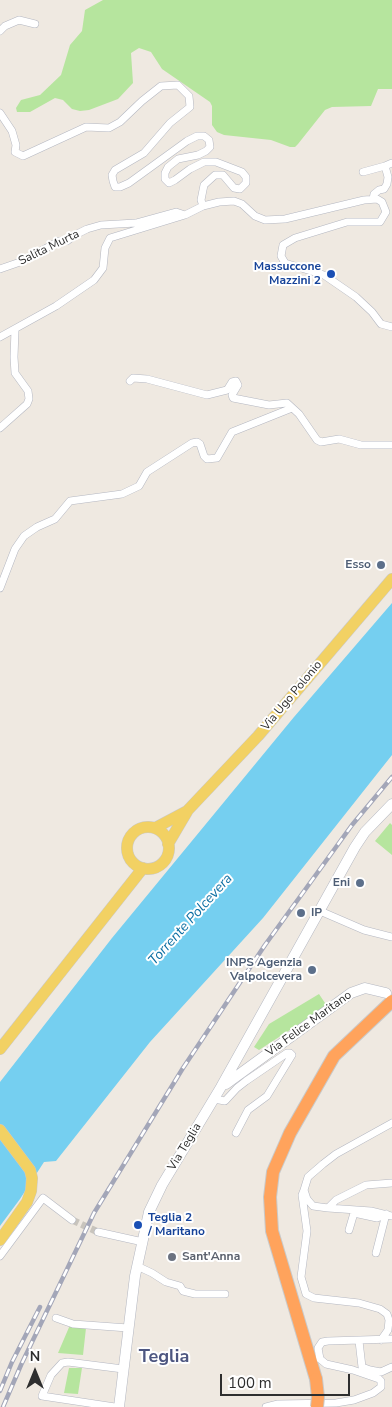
<!DOCTYPE html>
<html>
<head>
<meta charset="utf-8">
<style>
	body { margin:0 }
	#map { position:relative; width:392px; height:1407px; overflow:hidden; background:#efe9e1; font-family:"Nunito Sans",sans-serif }
	canvas { display:block }
	.north { position:absolute; left:10px; top:1347px; width:50px; height:50px; -webkit-text-stroke:4px #fff; paint-order:stroke; rotate:0deg; font-size:14px; font-weight:700; line-height:20px; text-align:center; color:#2e2e2e }
	.north::after { content:''; display:block; margin:auto; width:18px; height:22px; background:#2e2e2e; clip-path:polygon(50% 0,100% 100%,50% 72%,0 100%) }
	.scale { position:absolute; left:220px; top:1374px; width:130px; height:22px; box-sizing:border-box; border:2px solid #2e2e2e; border-top:0; padding-left:6px; font-size:15px; line-height:18px; white-space:nowrap; color:#2e2e2e; -webkit-text-stroke:4px #fff; paint-order:stroke }
</style>
</head>
<body>
<div id="map">
<canvas width="392" height="1407"></canvas>
<div class="north">N</div>
<div class="scale">100 m</div>
</div>
<script>
const g = document.querySelector('canvas').getContext('2d');
g.lineJoin = 'round';
function fillPath(path, color) { g.fillStyle = color; g.fill(path, 'evenodd'); }
const toPath = rows => new Path2D(rows.map(r => 'M' + r).join(''));
function stroke(path, color, width, dash) { g.strokeStyle = color; g.lineWidth = width; g.lineCap = dash ? 'butt' : 'round'; g.setLineDash(dash || []); g.stroke(path); }
function label(font, color, halo, rows, align = 'center') {
  g.font = font + ' "Nunito Sans",sans-serif'; g.lineWidth = 4; g.setLineDash([]); g.textBaseline = 'middle'; g.strokeStyle = halo; g.fillStyle = color; for (const [text, x, y, turn = 0] of rows) {
    g.save(); g.translate(x, y); g.rotate((+turn || 0) * Math.PI / 180); g.textAlign = isNaN(turn) ? turn : align; if (halo) g.strokeText(text, 0, 0); g.fillText(text, 0, 0); g.restore();
  }
}
fillPath(toPath([
	[103,0,392,0,392,89,378,89,371,106,332,107,325,110,298,144,295,147,290,147,271,140,224,135,217,132,212,125,212,106,210,102,162,69,151,52,139,48,131,53,133,83,118,99,89,110,80,111,72,109,63,100,55,98,30,112,17,112,16,108,21,100,40,95,61,75,70,45,82,31,85,10],
	[390,823,392,825,392,855,375,841],
	[319,994,327,1006,259,1050,254,1047,269,1024],
	[70,1325,86,1328,83,1355,58,1353],
	[69,1368,82,1368,78,1394,64,1393]
]), '#b6e59e');
fillPath(toPath([
	[392,603,392,755,263,918,150,1042,56,1161,44,1162,20,1199,0,1226,0,1082,112,938,294,717]
]), '#75cff0');
stroke(toPath([
	[72,1220,98,1232]
]), '#c8c4bd', 7, [7, 3.5]);
const street = toPath([
	[0,31,5,26,19,20,35,24],
	[0,113,12,131,16,145,15,152,23,156,86,127,109,128,120,122,142,101,161,86,178,85,189,96,190,107,170,123,144,153,115,170,112,175,113,181,115,187,120,187,129,183,187,141,197,136,204,136,209,140,210,147,206,151,198,155,178,159,168,167,165,173,165,179,169,183,175,180,190,169,204,162,216,162,242,172,246,177,246,183,240,189,234,188,223,175,215,175,204,185,201,200,203,206],
	[385,166,392,163],
	[363,172,385,166,388,177,387,184,384,189,379,190,374,194,373,199],
	[0,269,23,261,59,241,67,241,75,235,87,229,101,225,136,223,176,212,185,215],
	[0,337,56,306,94,280,103,268,105,248,110,238,185,215,203,206,219,202,234,201,242,204,255,216,265,220,285,219,364,200,377,199,382,202,386,212,380,222,347,222,295,238,283,245,281,256,285,263,324,275,356,297,372,312,381,324,392,327],
	[130,381,133,378,147,379,207,395,227,390,232,382,236,381,238,385,232,395,233,398,269,405,287,403,299,414,317,440,321,442,339,439,361,445,392,445],
	[0,428,27,404,29,399,28,391,15,373,14,357,15,330],
	[0,588,15,549,24,536,37,527,55,519,70,501,122,494,139,486,147,472,192,443,197,442,200,444,204,456,207,459,217,458,232,432,292,408],
	[320,911,364,930,392,937],
	[214,1099,225,1101,237,1088,246,1081,287,1053,290,1053,292,1055,267,1096,248,1110,236,1133],
	[392,1123,336,1154,323,1164,308,1177,304,1190,307,1199,313,1206,328,1208,336,1200,366,1185,392,1183],
	[304,1190,302,1195,307,1231,301,1277,306,1294,314,1298,359,1303,380,1309,387,1314,389,1320,388,1330,381,1340],
	[328,1208,371,1211,392,1216],
	[349,1230,354,1213,377,1218,386,1214],
	[98,1232,143,1242],
	[376,1253,386,1214],
	[0,1256,43,1198,72,1220],
	[137,1266,152,1273,166,1282,180,1286,183,1291,195,1294,225,1294],
	[56,1318,73,1324,128,1328],
	[359,1341,362,1367,370,1370,381,1372,392,1367],
	[115,1407,42,1396,51,1375,62,1363,68,1362,123,1369],
	[266,1407,278,1404,336,1403,354,1400,373,1393,381,1387,381,1381,379,1379,353,1370,326,1364,320,1359,318,1348,322,1342,328,1341,392,1339]
]);
const secondary = toPath([
	[226,1084,351,993,365,988,386,993],
	[119,1407,135,1276,149,1212,162,1185,221,1087,355,847,365,832,392,804]
]);
const primary = toPath([
	'127 848a21 21 0 1 1 42 0a21 21 0 1 1-42 0Z',
	[155,828,187,811],
	[168,844,188,810,258,736,392,579],
	[0,1049,143,868],
	[0,1130,30,1170,32,1178,31,1191,27,1202,0,1240]
]);
const highway = toPath([
	[316,1379,272,1231,270,1197,273,1172,290,1133,334,1056,392,1001]
]);
stroke(street, '#b4b7c1', 8);
stroke(secondary, '#b4b7c1', 11);
stroke(primary, '#c9c9c9', 12);
stroke(highway, '#c9c9c9', 14);
stroke(street, '#fff', 7);
stroke(secondary, '#fff', 10);
stroke(primary, '#f2d163', 11);
stroke(highway, '#ffa35c', 12);
const rail = toPath([
	[0,1391,12,1362,40,1307],
	[3,1407,21,1365,94,1213,183,1068,265,945,352,825,392,777]
]);
stroke(rail, '#a3a6b8', 4.5);
stroke(rail, '#fff', 2.5, [8]);
const highwayBridge = toPath([
	[316,1379,318,1397,317,1407]
]);
stroke(highwayBridge, '#c9c9c9', 14, []);
stroke(highwayBridge, '#ffa35c', 12);
for (const [x, y, r, color] of [
	[331,274,5,"#1a4fb4"],
	[381,565,5,"#5c6f8a"],
	[360,883,5,"#5c6f8a"],
	[301,913,5,"#5c6f8a"],
	[312,970,5,"#5c6f8a"],
	[138,1225,5,"#1a4fb4"],
	[172,1257,5,"#6b7280"]
]) { const dot = new Path2D(); dot.arc(x, y, r, 0, 2 * Math.PI); g.fillStyle = color; g.fill(dot); stroke(dot, '#fff', 2); }
label('12px', '#2e2e2e', '#fff', [
	["Salita Murta",49,248,-26],
	["Via Ugo Polonio",292,696,-50],
	["Via Felice Maritano",309,1024,-36],
	["Via Teglia",185,1147,-59]
]);
label('bold 12px', '#164399', '#fff', [
	["Massuccone",321,267],
	["Mazzini 2",321,281],
	["Teglia 2",148,1218,"left"],
	["/ Maritano",148,1232,"left"]
], 'right');
label('bold 12px', '#4e5e75', '#fff', [
	["Esso",371,565],
	["Eni",350,883],
	["IP",311,913,"left"],
	["INPS Agenzia",302,963],
	["Valpolcevera",302,977]
], 'right');
label('bold 12px', '#5b616d', '#fff', [
	["Sant'Anna",182,1257]
], 'left');
label('italic 14px', '#0d6fa3', '#fff', [
	["Torrente Polcevera",191,920,-48]
]);
label('bold 18px', '#4d5680', '#fff', [
	["Teglia",164,1358]
]);
</script>
</body>
</html>
